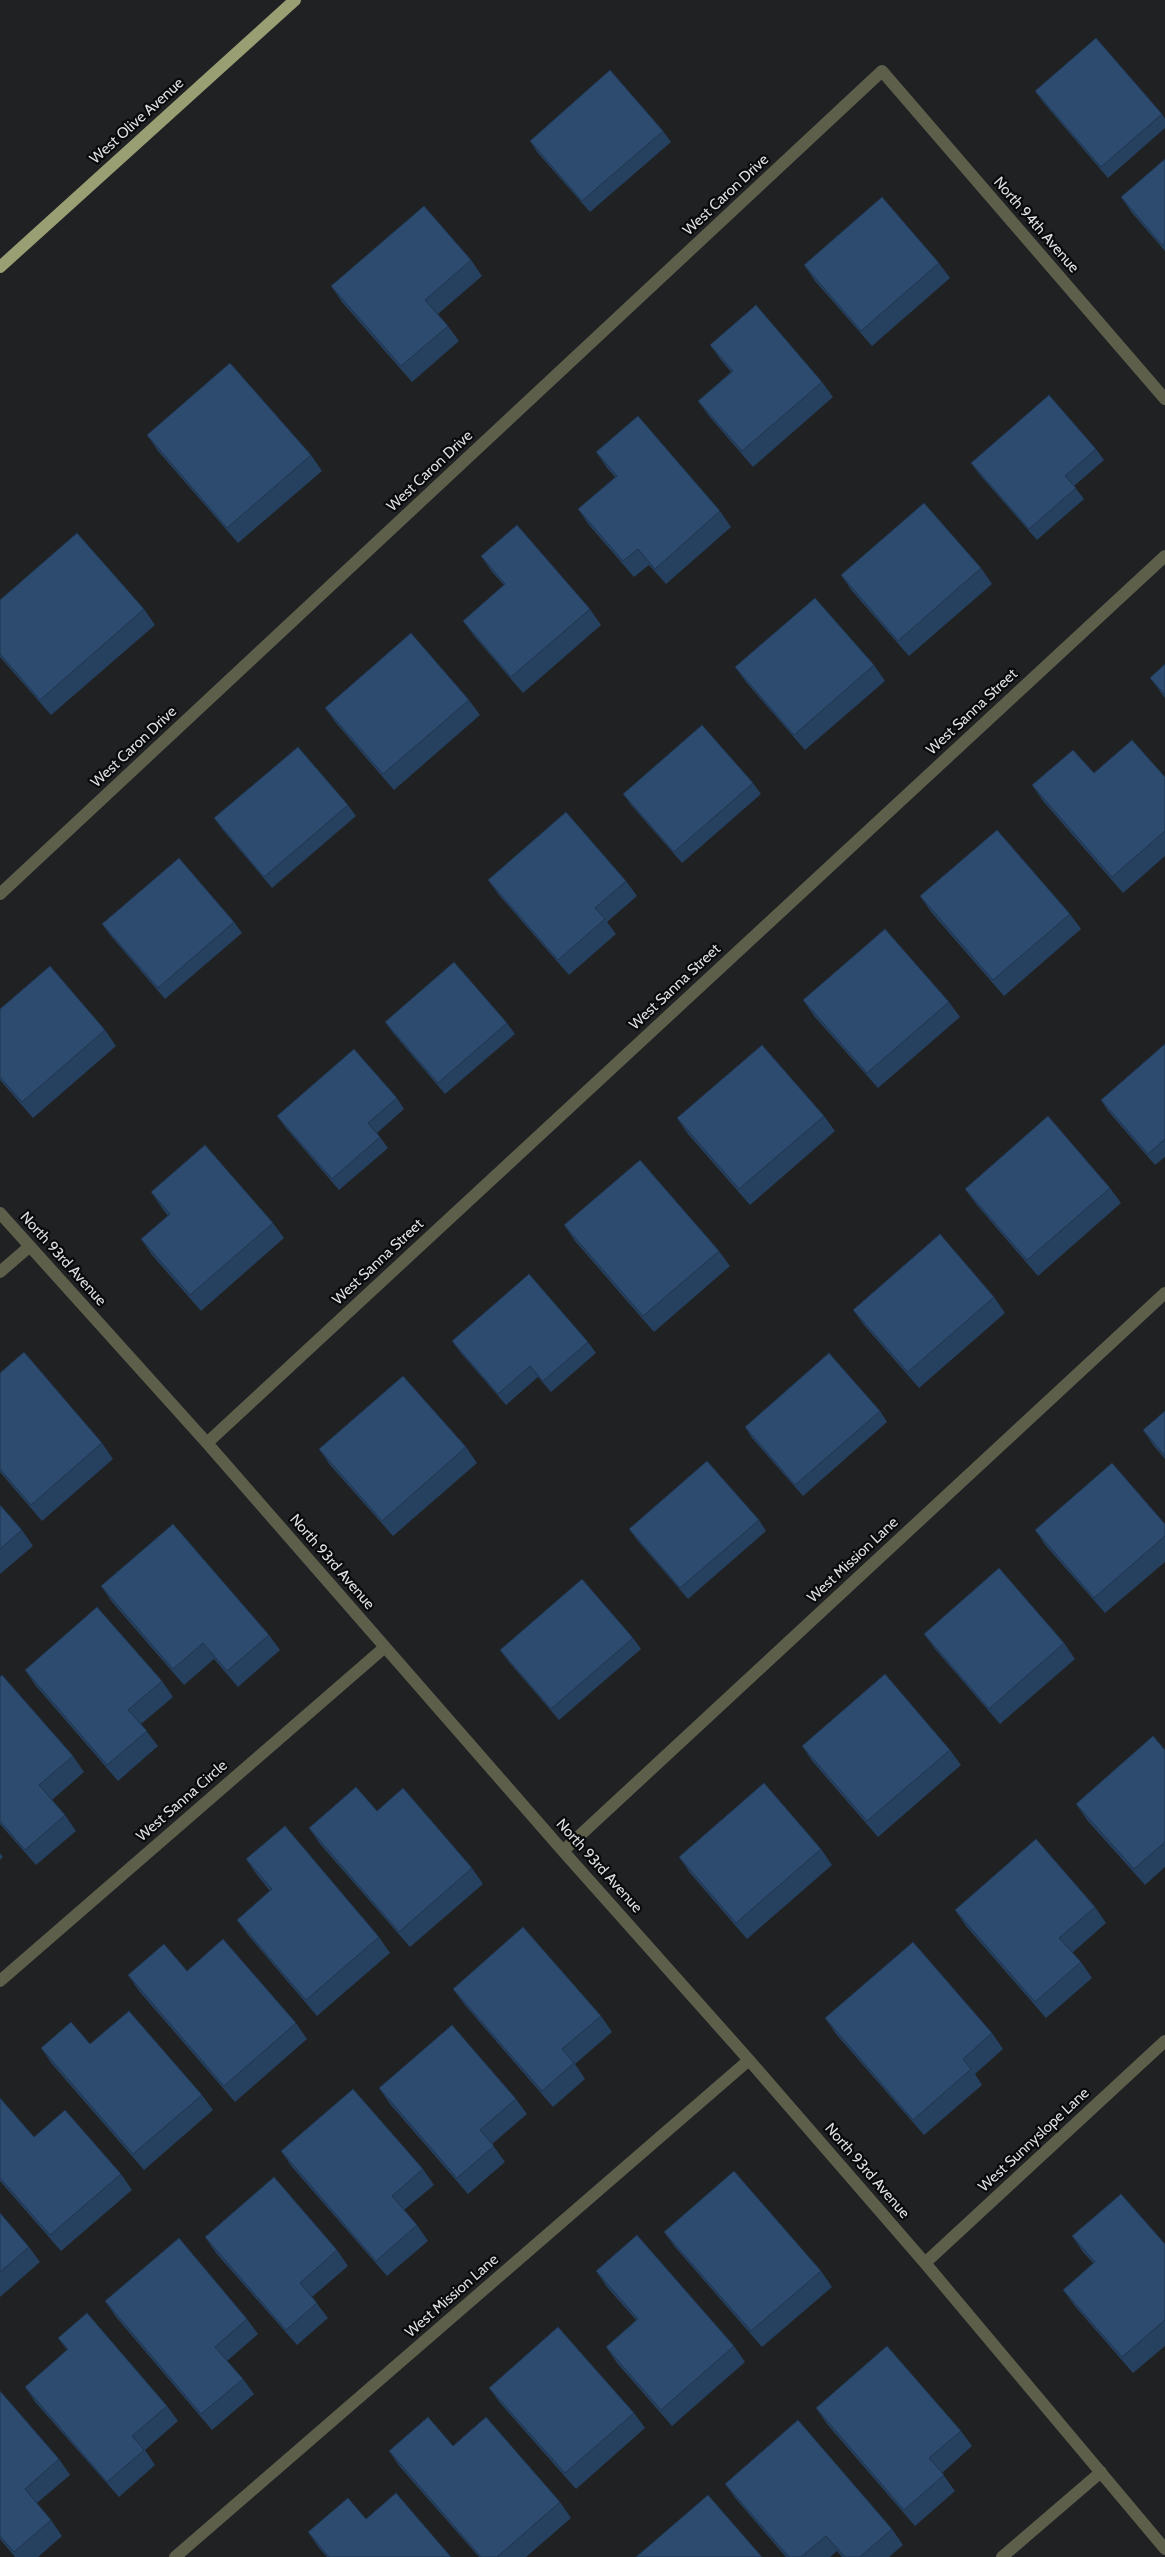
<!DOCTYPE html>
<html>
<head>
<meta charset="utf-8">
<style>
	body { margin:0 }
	canvas { display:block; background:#1f2123 }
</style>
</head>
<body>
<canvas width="1165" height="2557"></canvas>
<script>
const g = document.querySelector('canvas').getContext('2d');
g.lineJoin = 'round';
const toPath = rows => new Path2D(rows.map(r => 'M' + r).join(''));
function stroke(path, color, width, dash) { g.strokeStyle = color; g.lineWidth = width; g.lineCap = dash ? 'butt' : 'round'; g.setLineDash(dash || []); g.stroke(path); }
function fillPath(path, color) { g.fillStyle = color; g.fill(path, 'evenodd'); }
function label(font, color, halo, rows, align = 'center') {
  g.font = font + ' Cabin,sans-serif'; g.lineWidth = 4.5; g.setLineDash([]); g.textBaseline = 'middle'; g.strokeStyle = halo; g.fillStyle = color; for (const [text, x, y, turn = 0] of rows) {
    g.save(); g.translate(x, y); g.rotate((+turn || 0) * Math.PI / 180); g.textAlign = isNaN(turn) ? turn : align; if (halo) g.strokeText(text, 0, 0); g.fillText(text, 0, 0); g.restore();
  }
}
stroke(toPath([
	[0,894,882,71,1165,399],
	[0,1213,207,1443,563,1851,749,2060,925,2263,1165,2549],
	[0,1272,29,1247],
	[207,1443,1165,556],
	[563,1851,1165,1293],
	[0,1981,385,1647],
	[925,2263,1165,2041],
	[175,2557,749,2060],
	[1002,2557,1101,2472]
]), '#5d5f4b', 12);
stroke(toPath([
	[0,267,295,0]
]), '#9a9f73', 12);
fillPath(toPath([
	[1035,91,1162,114,1165,119,1165,128,1108,178,1043,102],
	[663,131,671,142,590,212,537,152,530,141],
	[1165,159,1165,251,1132,213,1121,197],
	[471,260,482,276,438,314,448,326,459,341,412,382,342,302,331,286],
	[939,263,950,278,872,346,815,281,804,265],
	[710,345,822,382,833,397,753,467,709,416,698,401,731,372,721,360],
	[147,435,311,455,322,471,238,543,158,451],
	[1096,449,1104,460,1074,486,1084,499,1037,540,979,474,971,463],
	[596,452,720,511,731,527,666,584,649,565,634,577,589,525,578,509,615,477,607,468],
	[481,556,590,609,601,625,523,693,474,636,463,621,504,585,492,572],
	[981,568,992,584,909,656,852,591,841,575],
	[0,600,144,609,155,625,51,715,0,657],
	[1165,664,1165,698,1150,678],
	[874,665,885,681,805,750,746,682,735,667],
	[469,700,480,715,394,790,336,723,325,708],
	[1165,777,1165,856,1123,893,1043,801,1032,785],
	[753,783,761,794,682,863,631,805,623,794],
	[348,805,356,816,272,888,222,829,214,818],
	[488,880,626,881,637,896,607,922,616,934,569,975,499,895],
	[920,896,1070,914,1081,929,1004,996,931,912],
	[234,922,242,933,165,999,110,935,102,924],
	[803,1000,949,1002,960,1017,878,1088,814,1016],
	[0,1009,105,1030,116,1046,33,1118,0,1080],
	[385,1022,507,1023,515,1034,445,1094,393,1033],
	[1165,1044,1165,1157,1155,1165,1108,1111,1101,1100],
	[397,1098,404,1109,377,1133,388,1148,339,1190,285,1127,277,1116],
	[824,1116,835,1131,750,1205,688,1134,677,1118],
	[1110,1188,1121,1203,1038,1276,976,1204,965,1189],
	[151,1192,273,1223,284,1238,201,1311,152,1255,141,1239,168,1216,162,1208],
	[564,1225,719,1251,730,1266,654,1332,575,1241],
	[994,1297,1005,1313,919,1388,864,1325,853,1310],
	[452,1341,588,1342,596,1353,551,1392,538,1377,506,1405,460,1352],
	[0,1373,102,1443,113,1459,42,1521,0,1472],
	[880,1411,887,1422,803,1496,752,1438,745,1427],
	[1165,1411,1165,1459,1154,1446,1143,1430],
	[466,1447,477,1463,393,1536,330,1465,319,1449],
	[0,1505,22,1530,33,1546,0,1574],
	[759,1520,766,1531,688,1599,637,1540,629,1529],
	[1165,1524,1165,1562,1105,1613,1046,1546,1035,1530],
	[101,1586,269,1635,280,1650,238,1687,214,1659,184,1685,112,1602],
	[924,1634,1064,1643,1075,1659,1000,1724,935,1649],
	[633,1638,641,1649,559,1720,508,1661,500,1650],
	[25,1670,162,1681,173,1697,141,1724,158,1746,118,1781,36,1686],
	[0,1677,73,1756,84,1772,52,1800,65,1815,76,1831,36,1865,0,1824],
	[802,1746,950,1750,961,1765,878,1837,813,1762],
	[1165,1750,1165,1867,1145,1885,1087,1820,1076,1804],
	[309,1828,472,1868,483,1884,410,1947,320,1844],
	[821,1849,832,1865,747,1939,690,1873,679,1857],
	[0,1853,3,1857,0,1860],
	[246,1859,379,1937,390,1953,317,2016,248,1935,237,1920,270,1891,257,1875],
	[1095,1907,1106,1923,1072,1953,1081,1962,1092,1978,1046,2018,966,1926,955,1910],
	[187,1971,296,2023,307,2039,235,2102,139,1991,128,1975],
	[453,1989,601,2016,612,2032,575,2064,585,2079,553,2107,464,2004],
	[825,2018,992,2033,1003,2049,975,2074,982,2085,924,2135,836,2034],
	[90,2044,202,2095,213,2110,144,2170,52,2064,41,2048],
	[379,2088,516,2099,527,2114,492,2144,505,2162,468,2194,390,2104],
	[0,2098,34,2137,121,2174,132,2190,61,2251,0,2181],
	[281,2151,423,2169,434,2185,404,2210,417,2225,428,2241,387,2276,292,2167],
	[0,2213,29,2247,40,2262,0,2297],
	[664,2232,821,2271,832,2287,762,2347,675,2247],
	[1072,2236,1165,2244,1165,2346,1133,2373,1074,2305,1063,2290,1093,2263,1083,2252],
	[205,2237,337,2250,348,2266,312,2297,328,2318,297,2345,216,2253],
	[596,2271,734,2346,745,2362,672,2426,617,2363,606,2347,636,2320,607,2287],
	[105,2301,247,2319,258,2334,227,2361,243,2379,254,2394,212,2430,116,2317],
	[58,2338,167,2406,178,2421,145,2450,155,2465,119,2497,36,2403,25,2387,67,2350],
	[489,2388,634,2413,645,2428,576,2489,500,2403],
	[0,2391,59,2459,70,2475,37,2503,51,2520,62,2536,38,2557,15,2557,0,2539],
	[816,2408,961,2431,972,2446,942,2473,955,2491,915,2526,827,2424],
	[453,2446,560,2502,571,2518,526,2557,479,2557,400,2467,389,2451],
	[725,2484,892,2529,903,2545,889,2557,842,2557,837,2551,830,2557,786,2557,736,2499],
	[366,2519,451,2557,327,2557,319,2548,308,2532]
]), '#26405f');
const building = toPath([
	[1096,38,1162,114,1101,167,1035,91,1096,38],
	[610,70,663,131,582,201,530,141,610,70],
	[1165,159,1165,242,1162,245,1121,197,1165,159],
	[882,197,939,263,861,331,804,265,882,197],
	[424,206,471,260,425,300,448,326,401,366,331,286,424,206],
	[756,305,822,382,742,451,698,401,733,371,710,345,756,305],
	[230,363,311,455,227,528,147,435,230,363],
	[1049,395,1096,449,1065,476,1076,488,1029,529,971,463,1049,395],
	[638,416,720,511,655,569,638,549,623,561,578,509,617,476,596,452,638,416],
	[924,503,981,568,898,641,841,575,924,503],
	[517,525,590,609,511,677,463,621,505,584,481,556,517,525],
	[77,533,144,609,40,700,0,654,0,600,77,533],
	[815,598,874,665,794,735,735,667,815,598],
	[411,633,469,700,383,774,325,708,411,633],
	[1165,664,1165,695,1150,678,1165,664],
	[702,725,753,783,674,852,623,794,702,725],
	[1132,740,1165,777,1165,831,1112,877,1032,785,1073,750,1094,773,1132,740],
	[298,747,348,805,264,877,214,818,298,747],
	[566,812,626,881,595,908,605,919,558,960,488,880,566,812],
	[997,830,1070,914,993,980,920,896,997,830],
	[179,858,234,922,158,988,102,924,179,858],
	[885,929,949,1002,867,1073,803,1000,885,929],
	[454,962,507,1023,438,1083,385,1022,454,962],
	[50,966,105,1030,22,1102,0,1077,0,1009,50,966],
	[1165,1044,1165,1139,1148,1154,1101,1100,1165,1044],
	[762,1045,824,1116,739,1189,677,1118,762,1045],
	[354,1049,397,1098,368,1123,380,1137,332,1179,277,1116,354,1049],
	[1048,1116,1110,1188,1027,1260,965,1189,1048,1116],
	[205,1145,273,1223,190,1295,141,1239,170,1214,151,1192,205,1145],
	[640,1160,719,1251,643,1316,564,1225,640,1160],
	[940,1234,994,1297,908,1372,853,1310,940,1234],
	[529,1274,588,1342,543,1381,530,1366,498,1394,452,1341,529,1274],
	[24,1352,102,1443,31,1505,0,1469,0,1373,24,1352],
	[829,1353,880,1411,795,1485,745,1427,829,1353],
	[403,1376,466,1447,382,1521,319,1449,403,1376],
	[1165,1411,1165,1456,1143,1430,1165,1411],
	[707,1461,759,1520,680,1588,629,1529,707,1461],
	[1112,1463,1165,1524,1165,1536,1094,1598,1035,1530,1112,1463],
	[0,1505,22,1530,0,1549,0,1505],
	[173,1524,269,1635,227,1671,203,1643,173,1669,101,1586,173,1524],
	[999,1568,1064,1643,989,1709,924,1634,999,1568],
	[582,1579,633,1638,551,1709,500,1650,582,1579],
	[97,1607,162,1681,128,1710,147,1731,107,1765,25,1670,97,1607],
	[885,1674,950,1750,867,1821,802,1746,885,1674],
	[2,1675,73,1756,39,1785,65,1815,25,1850,0,1821,0,1677,2,1675],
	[1153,1736,1165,1750,1165,1842,1134,1869,1076,1804,1153,1736],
	[764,1783,821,1849,736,1923,679,1857,764,1783],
	[356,1787,377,1811,403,1788,472,1868,399,1932,309,1828,356,1787],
	[285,1826,379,1937,306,2000,237,1920,272,1889,246,1859,285,1826],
	[1036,1839,1095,1907,1059,1938,1081,1962,1035,2002,955,1910,1036,1839],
	[523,1927,601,2016,562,2049,574,2063,542,2091,453,1989,523,1927],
	[223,1939,296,2023,224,2086,128,1975,164,1944,187,1971,223,1939],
	[913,1942,992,2033,963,2059,971,2069,913,2120,825,2018,913,1942],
	[129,2011,202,2095,133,2154,41,2048,71,2022,90,2044,129,2011],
	[452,2025,516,2099,480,2130,494,2146,457,2178,379,2088,452,2025],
	[353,2089,423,2169,392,2196,417,2225,376,2261,281,2151,353,2089],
	[0,2098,34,2137,65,2110,121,2174,50,2235,0,2178,0,2098],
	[734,2171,821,2271,751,2331,664,2232,734,2171],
	[274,2177,337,2250,300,2283,317,2303,286,2330,205,2237,274,2177],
	[1121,2194,1165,2244,1165,2320,1122,2357,1063,2290,1095,2262,1072,2236,1121,2194],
	[0,2213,29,2247,0,2272,0,2213],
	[637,2235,734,2346,661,2410,606,2347,638,2319,596,2271,637,2235],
	[179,2238,247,2319,215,2347,243,2379,201,2414,105,2301,179,2238],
	[87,2313,167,2406,132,2436,144,2450,107,2482,25,2387,68,2349,58,2338,87,2313],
	[558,2327,634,2413,565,2473,489,2388,558,2327],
	[887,2346,961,2431,929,2458,944,2475,904,2510,816,2408,887,2346],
	[0,2391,59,2459,25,2489,51,2520,14,2552,0,2536,0,2391],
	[428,2417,453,2446,486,2417,560,2502,497,2557,481,2557,389,2451,428,2417],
	[798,2420,892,2529,860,2557,845,2557,826,2536,801,2557,789,2557,725,2484,798,2420],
	[396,2493,451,2557,329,2557,308,2532,348,2498,366,2519,396,2493],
	[708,2495,762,2557,636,2557,708,2495]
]);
fillPath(building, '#2c4b6f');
stroke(building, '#1f344e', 1);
label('15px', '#dddfe0', '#090a0b', [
	["West Olive Avenue",137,121,-42],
	["West Caron Drive",726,195,-43],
	["North 94th Avenue",1036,225,49],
	["West Caron Drive",430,471,-43],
	["West Sanna Street",972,712,-43],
	["West Caron Drive",134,747,-43],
	["West Sanna Street",675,987,-43],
	["North 93rd Avenue",63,1259,48],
	["West Sanna Street",378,1262,-43],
	["West Mission Lane",853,1560,-43],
	["North 93rd Avenue",332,1562,49],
	["West Sanna Circle",182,1801,-41],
	["North 93rd Avenue",599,1866,48],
	["West Sunnyslope Lane",1034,2140,-43],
	["North 93rd Avenue",867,2171,49],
	["West Mission Lane",452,2296,-41]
]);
</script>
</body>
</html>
